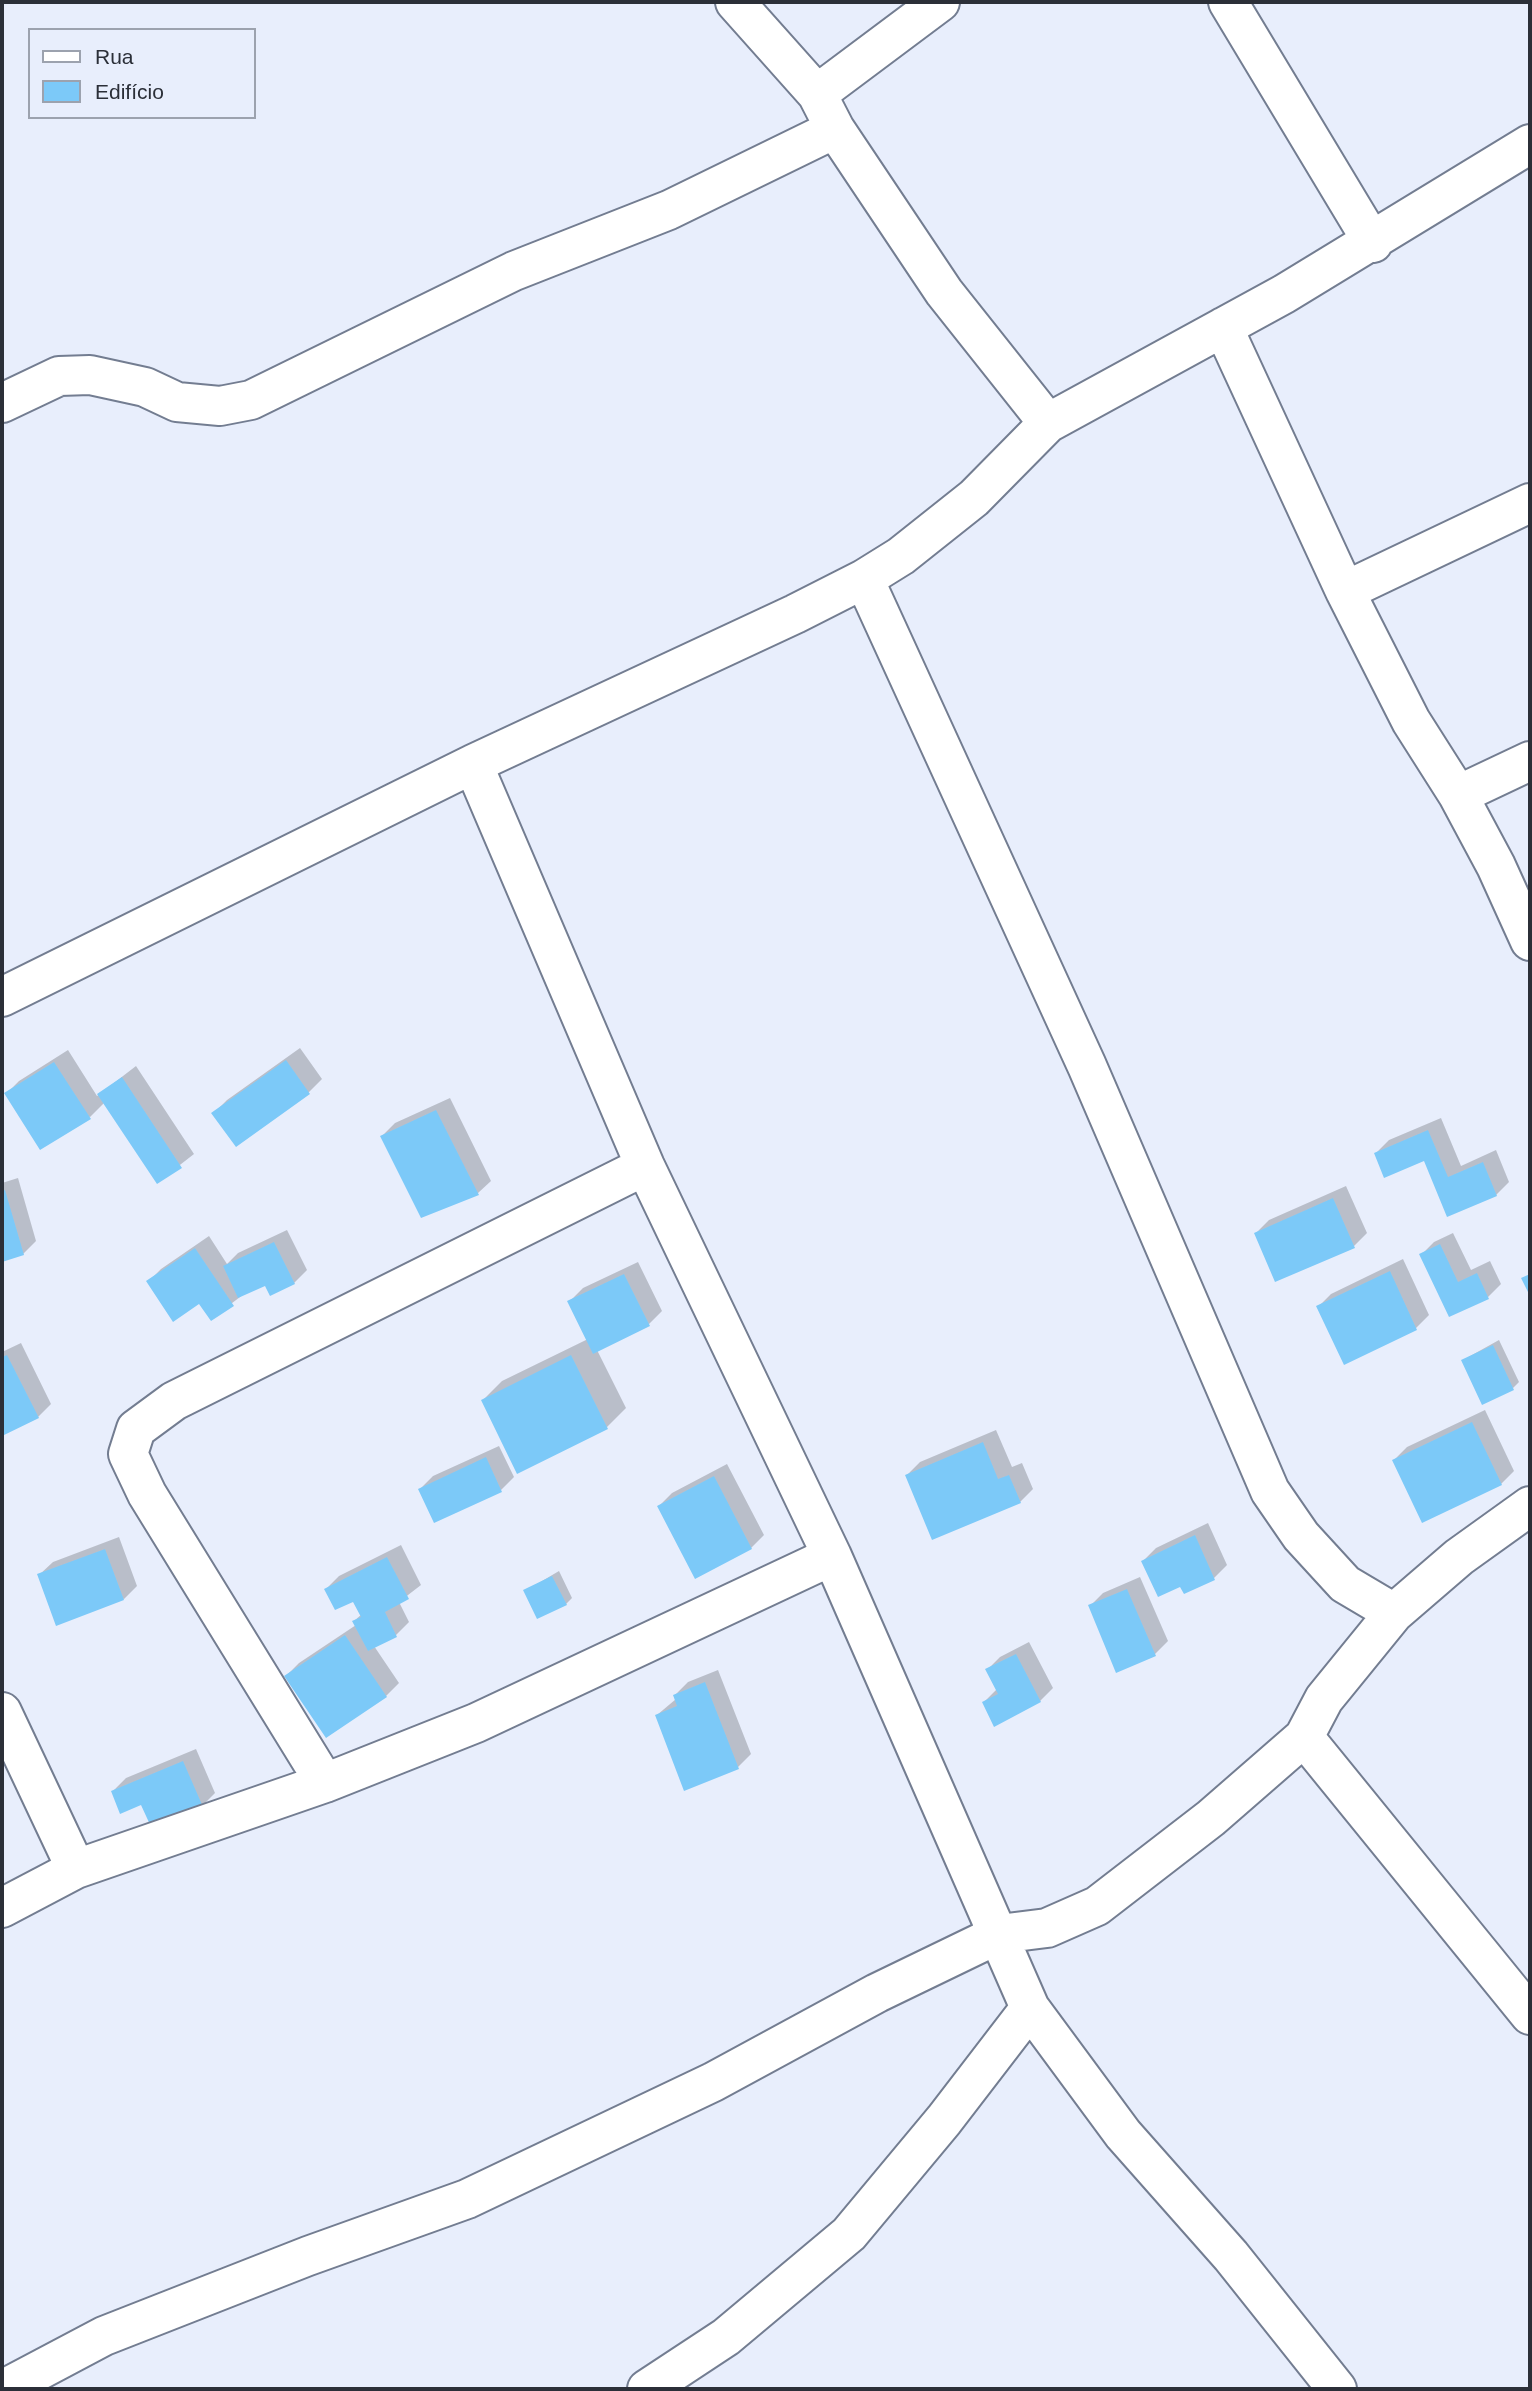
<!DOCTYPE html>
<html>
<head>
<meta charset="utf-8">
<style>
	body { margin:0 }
	#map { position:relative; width:1532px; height:2391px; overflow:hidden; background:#e8eefc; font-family:Arial,sans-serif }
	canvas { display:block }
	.frame { position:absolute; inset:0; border:4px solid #2b2f38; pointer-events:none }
	.legend { position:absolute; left:28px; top:28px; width:228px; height:91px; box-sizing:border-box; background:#e8eefc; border:2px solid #9ca2ae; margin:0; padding:9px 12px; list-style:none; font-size:21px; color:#2b2f38 }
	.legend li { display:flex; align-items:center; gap:14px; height:35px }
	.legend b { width:35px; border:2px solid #9ca2ae }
</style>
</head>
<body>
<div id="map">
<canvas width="1532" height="2391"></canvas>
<div class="frame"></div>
<ul class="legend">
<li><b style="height:9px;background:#fff"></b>Rua</li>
<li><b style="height:19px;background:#7cc9f8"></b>Edifício</li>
</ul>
</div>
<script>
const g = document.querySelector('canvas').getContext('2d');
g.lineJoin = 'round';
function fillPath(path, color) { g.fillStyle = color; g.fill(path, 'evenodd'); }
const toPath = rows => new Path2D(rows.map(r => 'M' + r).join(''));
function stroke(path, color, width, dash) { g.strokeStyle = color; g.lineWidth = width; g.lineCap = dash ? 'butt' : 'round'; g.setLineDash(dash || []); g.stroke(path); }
fillPath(toPath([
	[300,1048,322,1079,309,1092,237,1144,214,1113,227,1100],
	[68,1050,97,1096,136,1066,194,1154,158,1182,105,1102,90,1117,6,1094,19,1081],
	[450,1098,491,1181,478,1193,422,1216,382,1136,395,1123],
	[1441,1118,1461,1166,1496,1150,1509,1182,1496,1195,1448,1215,1425,1159,1376,1153,1389,1140],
	[18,1178,36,1241,23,1254,2,1260,2,1183],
	[1346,1186,1367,1233,1354,1246,1256,1233,1269,1220],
	[287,1230,307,1270,294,1283,266,1284,244,1294,211,1319,199,1301,148,1282,161,1269,209,1236,227,1264,238,1253],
	[1453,1233,1471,1270,1490,1261,1501,1284,1488,1297,1450,1315,1421,1255,1434,1242],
	[1403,1259,1429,1315,1416,1328,1344,1362,1318,1307,1331,1294],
	[638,1262,662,1311,649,1324,597,1350,626,1408,606,1428,483,1400,502,1381,588,1339,570,1301,583,1288],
	[1499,1340,1519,1382,1513,1388,1463,1360],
	[21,1343,51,1404,38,1417,2,1434,2,1352],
	[1485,1410,1514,1471,1501,1484,1394,1460,1407,1447],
	[996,1430,1012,1467,1022,1463,1033,1489,1020,1502,907,1475,920,1462],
	[499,1446,514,1477,501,1490,420,1489,433,1476],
	[727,1464,764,1535,751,1548,659,1506,672,1493],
	[1208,1523,1227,1565,1214,1578,1184,1592,1181,1585,1143,1561,1156,1548],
	[119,1537,137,1586,124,1599,39,1575,53,1562],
	[401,1545,421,1585,399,1602,409,1622,396,1635,374,1646,399,1683,386,1696,286,1676,299,1663,356,1625,354,1621,362,1614,353,1599,326,1589,339,1576],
	[559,1571,572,1598,566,1604,525,1591],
	[1140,1577,1168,1641,1155,1654,1117,1670,1090,1606,1103,1593],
	[1029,1642,1053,1688,1040,1701,984,1702,997,1689,987,1670,1000,1657],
	[718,1670,751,1754,738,1767,657,1715,676,1699,675,1695,688,1682],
	[196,1749,215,1793,202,1806,142,1803,113,1791,126,1778]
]), '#0003');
fillPath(toPath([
	[286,1060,310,1094,236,1147,211,1113],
	[54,1062,91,1119,40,1150,4,1093],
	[122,1077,182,1168,157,1184,97,1094],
	[436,1110,479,1195,421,1218,380,1136],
	[1428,1130,1448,1177,1483,1162,1497,1196,1447,1217,1424,1161,1384,1178,1374,1153],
	[5,1190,24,1255,2,1262,2,1191],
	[1333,1198,1355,1248,1275,1282,1254,1233],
	[274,1242,295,1284,270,1296,265,1286,238,1298,223,1266],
	[1440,1244,1458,1282,1477,1273,1489,1299,1449,1317,1419,1254],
	[195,1248,234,1306,211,1321,199,1304,173,1322,146,1281],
	[1390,1271,1417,1330,1344,1365,1316,1306],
	[624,1274,650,1326,593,1354,567,1301],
	[1530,1274,1530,1296,1521,1278],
	[1493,1345,1514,1390,1482,1405,1461,1360],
	[7,1355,39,1418,2,1436,2,1357],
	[571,1355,608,1429,517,1474,481,1400],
	[1472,1422,1502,1485,1422,1523,1392,1460],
	[983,1442,998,1479,1009,1475,1021,1503,932,1540,905,1475],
	[486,1457,502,1492,434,1523,418,1489],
	[714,1476,752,1549,695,1579,657,1506],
	[1195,1535,1215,1580,1184,1594,1180,1587,1158,1597,1141,1561],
	[105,1549,124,1600,56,1626,37,1574],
	[387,1557,409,1599,385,1612,397,1637,368,1651,352,1621,361,1617,353,1602,335,1610,324,1589],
	[552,1576,567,1605,537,1619,523,1590],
	[1127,1589,1156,1656,1116,1673,1088,1605],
	[345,1635,387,1697,326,1738,284,1676],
	[1016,1654,1041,1702,994,1727,982,1702,998,1694,985,1669],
	[705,1682,739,1769,684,1791,655,1715,677,1706,673,1695],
	[183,1761,203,1807,152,1829,141,1805,120,1814,111,1791]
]), '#7cc9f8');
const minor = toPath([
	[735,2,817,94,835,129,944,292,1048,423],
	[1228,2,1373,243],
	[817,94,940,2],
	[1223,327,1345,591,1411,721,1458,795,1496,866,1530,941],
	[2,403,59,376,90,375,145,387,177,402,220,406,251,400,514,271,669,210,835,129],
	[864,579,1087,1066,1270,1491,1301,1536,1345,1584,1394,1613],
	[1345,591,1530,503],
	[473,764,645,1166,832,1556,1030,2008,1123,2134,1231,2256,1337,2389],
	[1458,795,1530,761],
	[2,997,473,764,795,614,864,579,901,556,974,498,1048,423,1284,294,1530,144],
	[2,1712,76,1869],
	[1304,1737,1530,2015],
	[325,1783,147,1494,128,1454,136,1429,174,1401,645,1166],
	[2,1908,76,1869,325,1783,476,1723,832,1556],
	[4,2389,104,2336,308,2256,467,2199,713,2082,877,1993,999,1934,1047,1928,1097,1906,1211,1818,1304,1737,1324,1699,1394,1613,1459,1557,1530,1506],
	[647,2389,726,2337,849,2234,944,2120,1030,2008]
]);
stroke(minor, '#737d91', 42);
stroke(minor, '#fff', 38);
</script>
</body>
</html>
